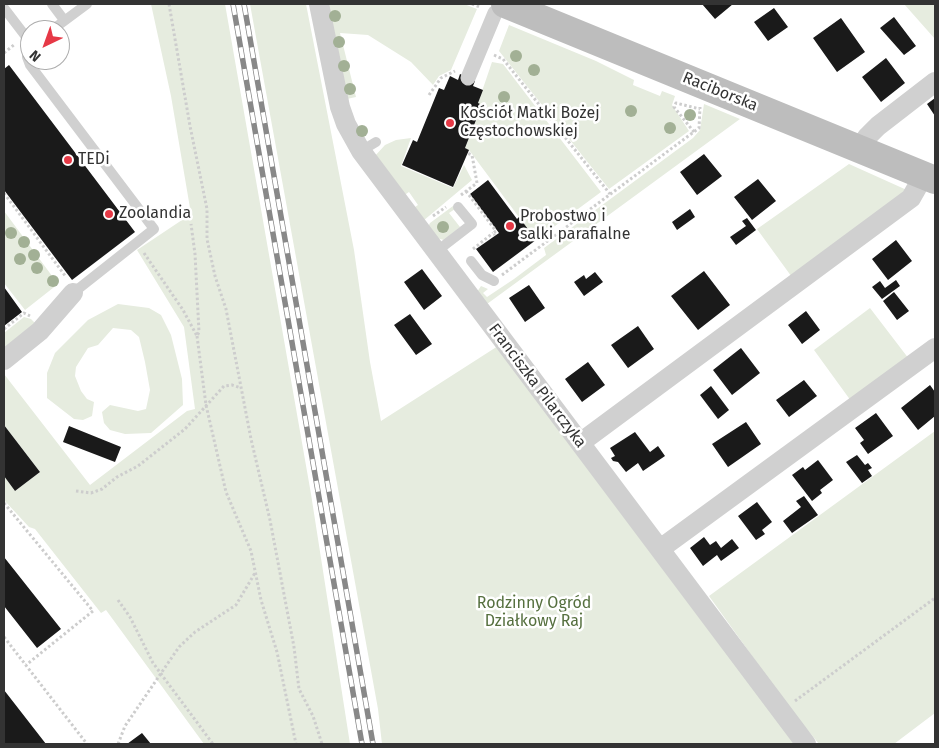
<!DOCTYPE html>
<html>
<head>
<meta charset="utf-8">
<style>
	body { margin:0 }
	#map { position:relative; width:939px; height:748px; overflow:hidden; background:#fff; font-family:"Fira Sans",sans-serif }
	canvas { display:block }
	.frame { position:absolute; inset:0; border:5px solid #333; pointer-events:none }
	.north { position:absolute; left:20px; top:20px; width:50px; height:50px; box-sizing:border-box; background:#fff; border:1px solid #adadad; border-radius:50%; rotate:222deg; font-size:14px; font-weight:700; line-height:20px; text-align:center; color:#333 }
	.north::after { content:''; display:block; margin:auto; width:18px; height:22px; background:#e63946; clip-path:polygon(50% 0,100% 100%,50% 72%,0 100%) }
</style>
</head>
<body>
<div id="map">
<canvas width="939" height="748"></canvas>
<div class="frame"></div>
<div class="north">N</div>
</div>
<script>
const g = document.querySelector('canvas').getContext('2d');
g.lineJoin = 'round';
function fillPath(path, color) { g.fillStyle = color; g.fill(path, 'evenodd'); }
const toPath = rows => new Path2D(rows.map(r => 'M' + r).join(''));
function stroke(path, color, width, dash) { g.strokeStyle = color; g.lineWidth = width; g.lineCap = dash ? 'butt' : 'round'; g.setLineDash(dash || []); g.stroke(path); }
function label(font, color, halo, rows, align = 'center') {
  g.font = font + ' "Fira Sans",sans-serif'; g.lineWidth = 5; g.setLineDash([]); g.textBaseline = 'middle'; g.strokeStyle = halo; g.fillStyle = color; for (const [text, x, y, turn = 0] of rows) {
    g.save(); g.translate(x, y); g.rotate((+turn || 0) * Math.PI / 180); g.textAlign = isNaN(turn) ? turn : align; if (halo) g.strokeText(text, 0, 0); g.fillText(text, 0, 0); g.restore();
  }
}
fillPath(toPath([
	[151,4,225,4,311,494,350,744,204,744,106,610,101,613,35,529,29,527,4,500,4,476,15,491,40,472,4,425,4,374,90,485,187,411,195,409,184,327,137,250,182,220,190,208,171,96],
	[250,4,306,4,354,250,370,362,381,421,498,346,796,744,382,744,378,709],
	[323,4,464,4,477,9,451,70,439,76,433,85,411,62,368,35,340,33,356,97,342,100],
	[904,4,935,4,935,39],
	[509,25,596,61,634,80,633,85,660,96,662,91,675,96,672,105,689,131,609,189,499,51],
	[492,62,503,64,601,192,536,240,469,150,465,148,482,106,478,103],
	[704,104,740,119,487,304,477,292,481,286,488,289,483,293,487,297,514,279,546,255,544,248,693,138,700,130],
	[411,138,401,166,453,188,464,165,472,180,423,221,412,209,418,205,409,192,403,196,374,157,385,145,396,140],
	[849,164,909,191,794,280,757,229],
	[453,206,455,209,449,213,460,227,444,240,436,238,428,227,430,223],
	[4,211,58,284,25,310,4,283],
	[118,304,149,308,161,315,171,335,182,379,183,405,151,433,125,434,110,430,104,423,102,412,110,405,138,411,146,409,150,390,145,362,139,337,131,330,113,328,98,345,88,348,76,367,75,376,81,391,87,399,94,402,92,416,83,420,74,419,47,398,47,373,55,353,88,320],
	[870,308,909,359,851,401,814,350],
	[24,317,31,319,36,324,4,350,4,333],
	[935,431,935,713,894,744,819,744,788,706,709,596]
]), '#e6ecdf');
fillPath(toPath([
	[702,4,733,4,715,19],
	[774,8,788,27,768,41,754,22],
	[894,17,916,46,904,55,880,28],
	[841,18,865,52,837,72,813,38],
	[886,58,905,83,881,102,862,77],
	[9,65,135,232,72,280,4,190,4,69],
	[460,74,475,81,473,86,483,90,478,103,482,105,465,148,469,150,453,187,402,165,413,140,417,142,439,88,444,90,450,76,458,80],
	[935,98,935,116,927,104],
	[704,154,722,176,697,195,680,172],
	[758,179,776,201,752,220,734,197],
	[488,180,517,219,519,217,536,240,493,272,476,249,499,233,470,194],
	[690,209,695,217,677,230,672,222],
	[747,218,756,230,736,245,730,237,746,226,742,221],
	[896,240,912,261,888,280,872,259],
	[422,269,442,296,424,310,404,282],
	[704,271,730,305,698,330,671,296],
	[595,272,603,282,584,296,574,282,584,275,586,279],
	[896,280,900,286,882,299,872,287,880,281,885,288],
	[529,285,545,308,525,322,509,298],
	[4,287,22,312,4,326],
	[894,292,909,311,897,320,883,301],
	[806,311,820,330,802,344,788,325],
	[410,314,432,344,416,355,394,325],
	[638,326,654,349,628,368,611,345],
	[741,348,760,373,732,395,713,370],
	[588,362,605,385,582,402,565,379],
	[804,380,817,396,789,417,776,400],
	[930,385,935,392,935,416,918,430,901,408],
	[711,386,729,410,718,419,700,395],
	[876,413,893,436,868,454,860,443,864,440,855,428],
	[746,422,761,444,728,467,712,444],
	[4,425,40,472,15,491,4,476],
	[69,426,121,447,115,462,63,442],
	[635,432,650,452,658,446,665,456,643,471,638,463,626,472,618,462,613,461,611,458,615,456,610,448],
	[857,455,865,465,868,463,872,468,868,470,872,476,862,483,846,462],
	[818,460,833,480,820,490,822,493,812,501,792,475,803,467,805,470],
	[804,496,818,515,792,533,783,521,801,507,796,501],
	[757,502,772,522,762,530,765,534,756,540,738,516],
	[704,537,710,545,716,541,721,548,732,539,739,548,721,561,717,555,703,566,690,548],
	[4,557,61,629,37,648,4,606],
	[4,690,46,744,6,744,4,742],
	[142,733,151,744,127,744]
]), '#1a1a1a');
stroke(toPath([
	[169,4,190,126,207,209,207,239,215,276,226,309,251,439,270,520,294,647,299,689,313,716,322,744],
	[472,4,480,7],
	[4,53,15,44],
	[494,55,503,59,610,194],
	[429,95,441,78,455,71],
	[694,132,674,107,676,103,700,109],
	[466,191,496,231,493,233,495,235],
	[4,193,66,277],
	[461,195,477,183,472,155,467,153],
	[433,216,446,207],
	[473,249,493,233],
	[144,253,183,310,197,336,199,332,195,254,191,224],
	[502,275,699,128,700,107],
	[4,329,24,313,30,316],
	[197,336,206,405,226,492,251,551,261,600,277,652,296,744],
	[76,491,91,493,102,489,117,477,138,466,185,429,224,386,232,385,241,388],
	[4,503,93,611,26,665],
	[118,600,130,617,153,663,213,744],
	[4,637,87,744],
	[795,701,935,598],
	[118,744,125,726,179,647,195,632,236,605,255,573]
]), '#cdcdcd', 3, [2.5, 2.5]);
stroke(toPath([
	[52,4,64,20],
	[4,8,30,42],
	[52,30,87,4],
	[30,47,27,57,30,65,154,229,73,293],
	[361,151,376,142],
	[437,251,472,224,458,207],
	[471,261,482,275,494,281]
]), '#d0d0d0', 10);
stroke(toPath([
	[468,78,495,13]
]), '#d0d0d0', 15);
stroke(toPath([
	[319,4,340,107,346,124,361,151,806,744],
	[860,149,867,137,878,126,935,82],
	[4,360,40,331,73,293],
	[580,443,911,198,924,175],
	[660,549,935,348]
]), '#d0d0d0', 20);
stroke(toPath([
	[505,4,935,180]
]), '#bdbdbd', 28);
const rail = toPath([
	[233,4,362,744],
	[244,4,373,744]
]);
stroke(rail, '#888', 5.5);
stroke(rail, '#fff', 4, [11]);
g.fillStyle = '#a2b095';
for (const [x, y] of [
	[335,16],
	[339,42],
	[516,56],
	[344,66],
	[534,70],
	[350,89],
	[504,97],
	[631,111],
	[690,115],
	[670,128],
	[362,131],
	[443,227],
	[11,233],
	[24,242],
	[34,255],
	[20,259],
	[37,268],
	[53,281]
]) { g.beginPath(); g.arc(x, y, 6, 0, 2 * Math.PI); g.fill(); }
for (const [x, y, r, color] of [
	[450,123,5,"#e63946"],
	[68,160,5,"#e63946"],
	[109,214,5,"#e63946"],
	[510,226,5,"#e63946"]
]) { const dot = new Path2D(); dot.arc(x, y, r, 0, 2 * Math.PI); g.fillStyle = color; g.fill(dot); stroke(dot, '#fff', 2); }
label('16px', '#333', '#fff', [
	["Raciborska",720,92,22],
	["Franciszka Pilarczyka",537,386,53]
]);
label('16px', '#333', '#fff', [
	["Kościół Matki Bożej",460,114],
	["Częstochowskiej",460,132],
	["TEDi",78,160],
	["Zoolandia",119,214],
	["Probostwo i",520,217],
	["salki parafialne",520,235]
], 'left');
label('16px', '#56703f', '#fff', [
	["Rodzinny Ogród",534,604],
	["Działkowy Raj",534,622]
]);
</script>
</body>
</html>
